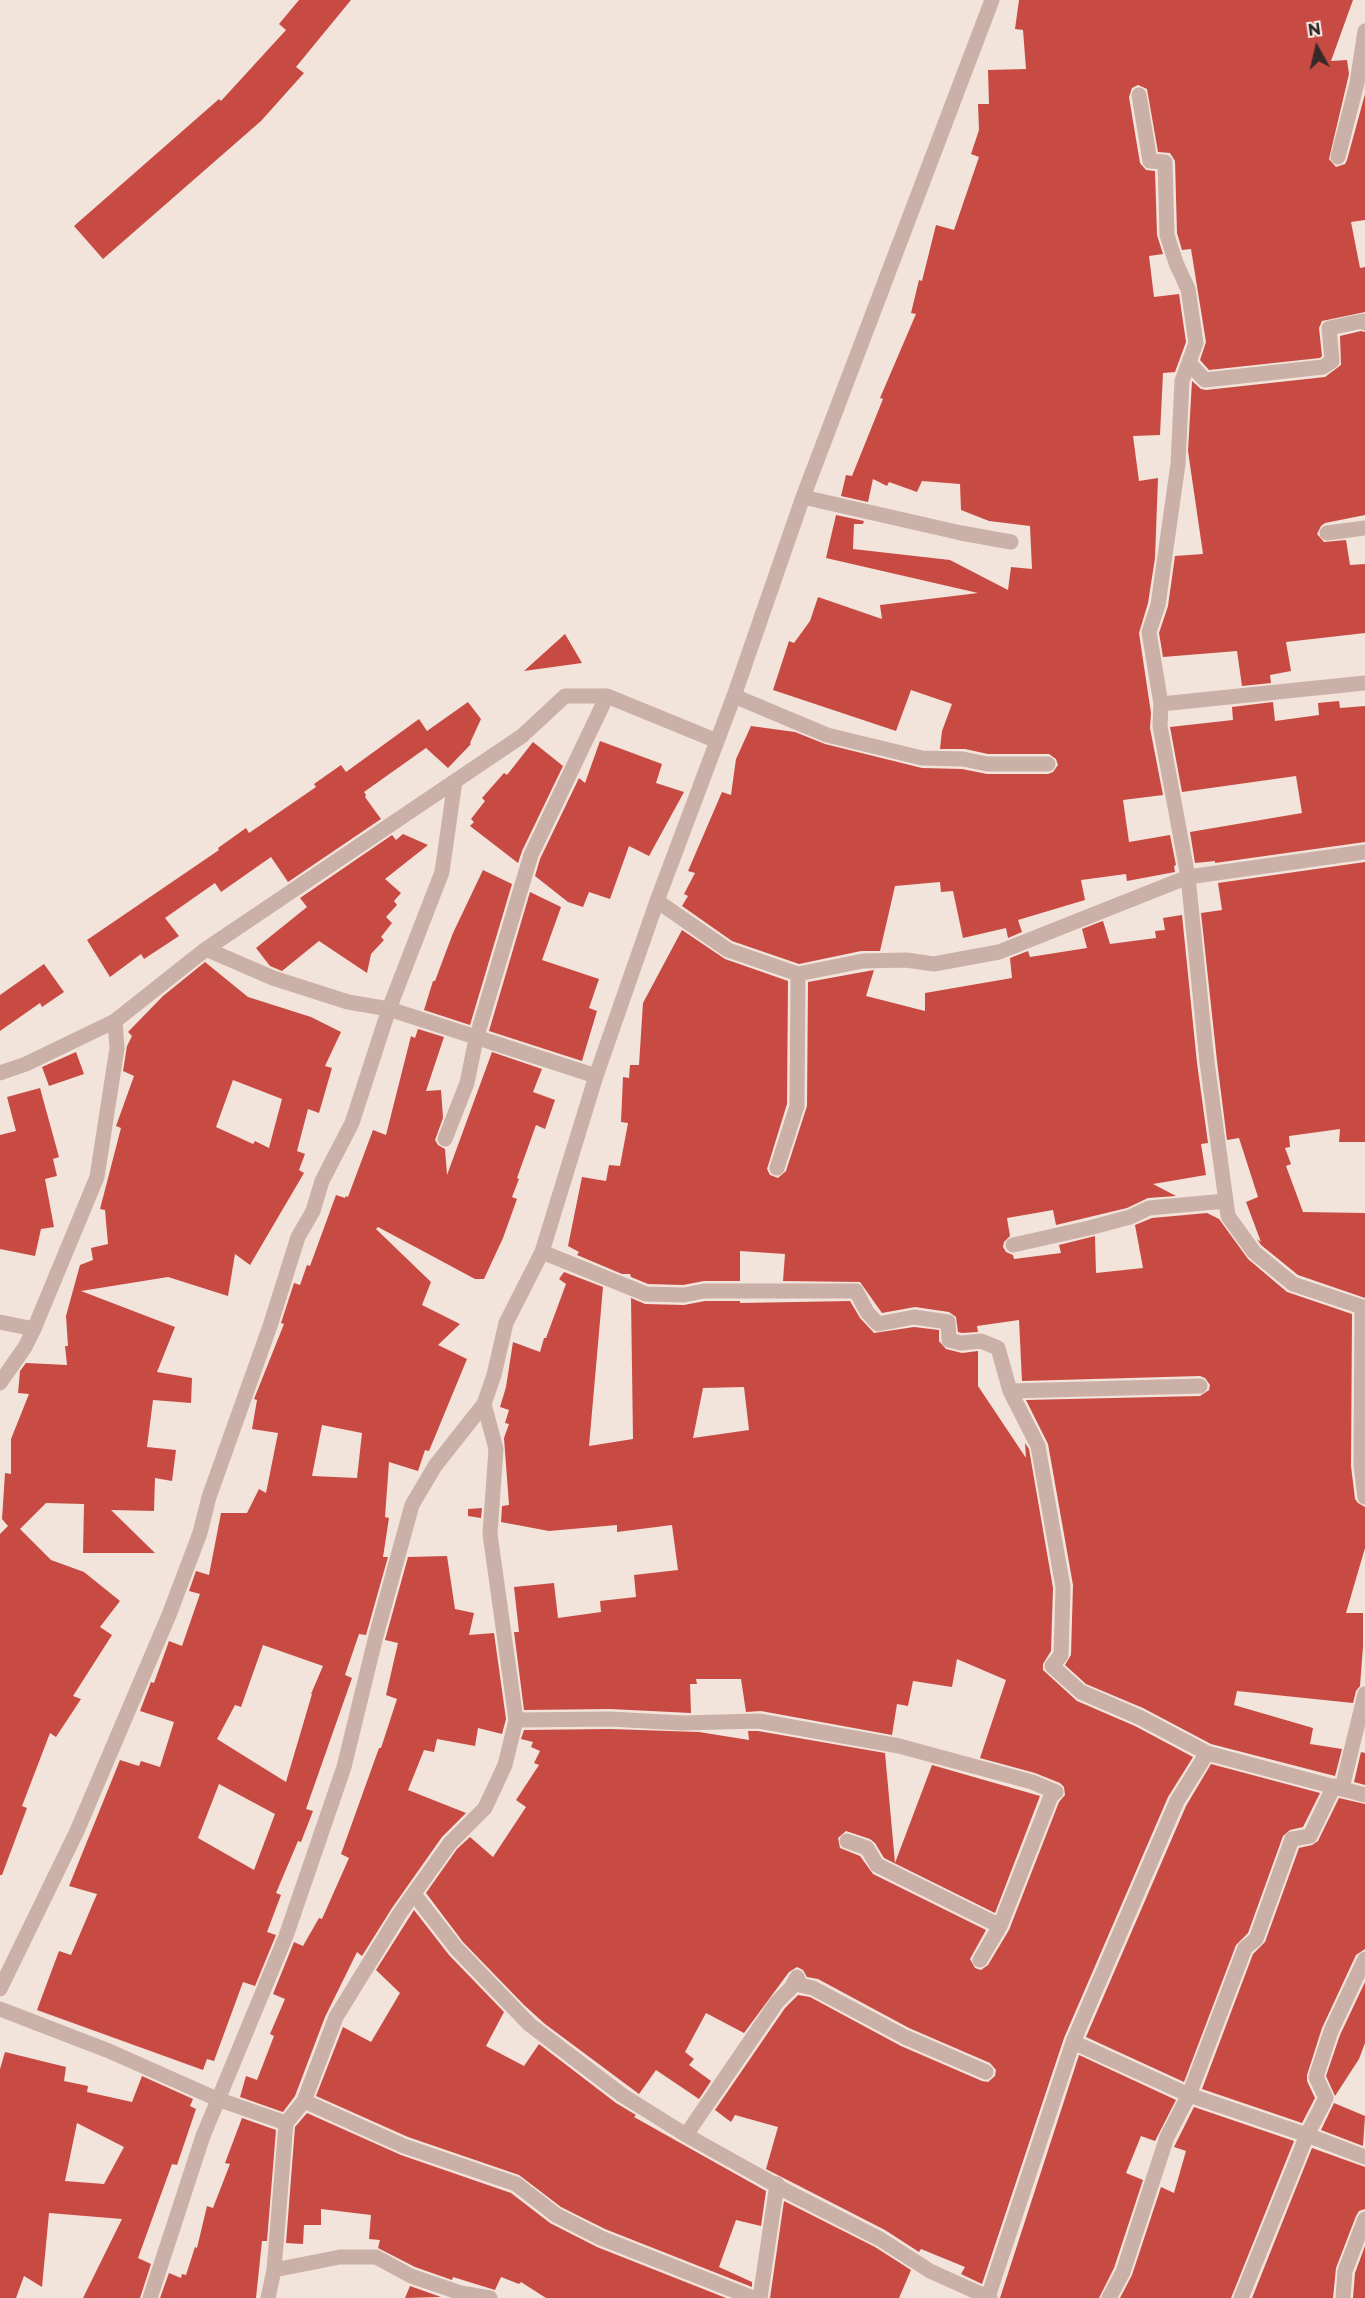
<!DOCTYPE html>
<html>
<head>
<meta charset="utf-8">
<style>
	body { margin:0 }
	#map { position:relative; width:1365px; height:2298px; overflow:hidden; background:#f2e3db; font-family:Montserrat,sans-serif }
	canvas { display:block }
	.north { position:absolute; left:1287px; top:18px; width:60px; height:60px; -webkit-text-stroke:4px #faeee7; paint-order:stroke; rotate:352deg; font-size:16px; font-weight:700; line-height:24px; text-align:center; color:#372927 }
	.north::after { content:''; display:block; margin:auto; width:21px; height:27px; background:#372927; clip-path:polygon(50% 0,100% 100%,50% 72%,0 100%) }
</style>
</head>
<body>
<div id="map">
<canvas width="1365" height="2298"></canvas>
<div class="north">N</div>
</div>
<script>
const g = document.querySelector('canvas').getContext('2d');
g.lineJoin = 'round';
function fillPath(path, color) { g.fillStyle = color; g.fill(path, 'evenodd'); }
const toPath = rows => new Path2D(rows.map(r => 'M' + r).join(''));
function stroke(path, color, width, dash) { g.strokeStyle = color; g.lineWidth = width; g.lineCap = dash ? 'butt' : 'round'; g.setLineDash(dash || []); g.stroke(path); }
fillPath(toPath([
	[299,0,351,0,296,67,304,73,261,121,103,259,74,226,219,99,221,101,286,30,279,24],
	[1019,0,1353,0,1331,61,1347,60,1349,74,1329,159,1336,167,1345,164,1347,160,1365,94,1365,220,1351,222,1360,268,1365,267,1365,312,1322,321,1319,328,1322,356,1320,358,1209,370,1200,360,1206,342,1191,249,1182,250,1177,233,1175,161,1170,153,1158,152,1147,89,1138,85,1132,88,1129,97,1140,163,1146,170,1155,171,1157,235,1163,254,1149,256,1154,297,1179,294,1186,342,1175,372,1163,373,1160,435,1133,436,1139,481,1158,478,1155,558,1148,603,1139,633,1151,713,1150,728,1163,795,1123,800,1129,842,1170,835,1176,865,1174,866,1175,872,1127,881,1126,874,1081,880,1085,900,1018,920,1022,932,1008,938,1006,928,963,938,953,891,941,892,940,882,895,886,880,951,861,951,799,964,732,941,682,906,688,896,684,894,695,873,688,871,722,792,731,795,736,759,751,726,795,732,825,744,922,768,962,769,987,774,1048,774,1053,772,1058,765,1056,759,1049,754,988,754,965,749,940,749,942,731,952,704,911,690,896,731,773,690,789,641,794,643,810,621,818,597,882,619,880,605,978,593,826,558,836,515,864,521,863,524,854,524,853,549,950,560,1008,590,1011,567,1032,569,1030,526,989,521,961,510,960,484,922,481,917,492,889,482,887,486,873,479,868,502,841,496,846,475,852,476,883,399,880,398,916,314,911,313,919,280,922,281,936,225,954,230,979,157,971,154,979,130,978,104,989,104,988,70,1026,69,1023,30,1015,29],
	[1361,331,1365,332,1365,515,1325,523,1321,526,1317,534,1324,542,1346,540,1350,565,1365,564,1365,633,1286,642,1291,671,1270,675,1271,683,1242,686,1237,651,1163,657,1159,633,1168,606,1175,556,1203,554,1188,451,1192,381,1201,389,1206,390,1325,377,1341,365,1340,336],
	[565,634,582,663,524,671],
	[1339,701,1340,708,1365,706,1365,842,1215,863,1215,861,1195,863,1190,832,1302,813,1296,776,1182,792,1170,727,1233,720,1232,707,1273,702,1275,721,1319,715,1318,703],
	[468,702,481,719,470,743,471,744,448,768,426,748,364,792,366,795,365,797,381,819,288,882,271,857,221,892,215,883,165,918,179,936,144,959,141,954,110,977,87,940,219,850,218,848,246,828,249,833,316,787,314,784,341,765,346,772,419,719,427,731],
	[600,741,662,764,656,783,684,792,649,856,629,846,610,899,589,892,583,907,568,902,535,876,540,859,579,778,585,783],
	[533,742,563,766,522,851,518,863,470,826,474,822,471,819,485,801,482,798,504,773,507,775],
	[403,834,428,845,385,879,401,893,394,901,397,905,386,917,392,923,381,937,384,940,371,954,367,973,319,941,282,971,270,966,256,948,307,907,300,898,392,835,396,840],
	[1365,862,1365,1142,1339,1142,1340,1129,1289,1136,1290,1147,1285,1148,1291,1164,1286,1166,1303,1212,1365,1213,1365,1298,1298,1275,1261,1245,1257,1239,1261,1242,1246,1202,1258,1197,1239,1138,1227,1140,1217,1061,1201,913,1222,910,1218,883],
	[483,870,512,884,470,1025,424,1010,433,981,435,981,453,933],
	[530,892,561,907,542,960,599,979,589,1008,597,1011,582,1061,489,1031],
	[1182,915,1197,1063,1208,1143,1201,1144,1206,1175,1153,1184,1176,1196,1148,1198,1127,1208,1056,1225,1053,1210,1007,1218,1010,1236,1004,1242,1003,1247,1006,1252,1013,1255,1014,1259,1061,1253,1059,1245,1095,1236,1096,1273,1143,1268,1135,1225,1152,1218,1207,1213,1219,1219,1248,1259,1287,1292,1352,1314,1351,1466,1355,1499,1358,1503,1365,1507,1365,1548,1346,1613,1363,1613,1363,1647,1360,1686,1356,1691,1353,1703,1237,1691,1234,1705,1313,1728,1310,1744,1342,1749,1335,1776,1211,1744,1143,1708,1086,1684,1065,1665,1071,1655,1073,1585,1048,1444,1026,1400,1200,1396,1209,1390,1210,1385,1205,1378,1200,1376,1022,1381,1019,1320,977,1326,978,1332,962,1333,958,1332,956,1317,949,1312,915,1307,882,1313,860,1282,783,1281,785,1254,740,1251,740,1281,704,1281,683,1285,648,1284,631,1277,630,1274,622,1274,577,1255,579,1252,568,1246,582,1177,606,1181,609,1165,620,1166,628,1123,621,1122,623,1077,629,1078,630,1065,639,1065,643,1003,682,930,725,959,788,981,787,1104,767,1169,770,1175,778,1178,786,1171,807,1106,808,982,874,970,866,996,925,1011,925,993,1012,978,1010,958,1028,951,1030,957,1087,948,1082,929,1100,922,1103,921,1110,944,1156,938,1155,931,1165,930,1163,918],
	[205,962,248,997,311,1017,341,1032,325,1066,332,1068,319,1113,308,1109,297,1151,305,1154,299,1170,304,1173,250,1265,235,1254,228,1296,168,1277,81,1291,175,1327,157,1372,192,1378,191,1403,153,1400,147,1447,176,1450,172,1481,155,1478,154,1511,111,1510,155,1553,83,1553,84,1504,46,1503,20,1529,51,1560,84,1572,120,1601,100,1627,112,1635,73,1696,81,1699,56,1737,50,1733,22,1806,27,1808,2,1875,0,1875,0,1534,8,1526,2,1519,5,1473,11,1474,11,1439,29,1394,18,1393,20,1371,26,1363,67,1365,65,1346,68,1346,66,1316,80,1265,93,1260,91,1248,108,1244,105,1210,100,1209,121,1128,116,1126,134,1076,123,1071,127,1046,132,1036,128,1032,163,996],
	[233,1080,282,1099,269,1148,255,1141,253,1144,216,1127],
	[44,964,64,992,42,1007,40,1003,0,1031,0,995],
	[418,1029,444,1037,426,1091,441,1090,443,1118,435,1140,438,1145,445,1149,447,1175,492,1052,542,1069,533,1092,555,1100,545,1129,536,1125,517,1178,519,1179,512,1197,517,1199,503,1238,484,1279,475,1279,378,1227,376,1229,431,1282,422,1305,460,1324,438,1345,467,1359,429,1451,425,1450,418,1471,389,1462,385,1517,389,1518,383,1557,388,1557,366,1635,359,1634,345,1675,352,1678,306,1809,313,1811,301,1842,298,1841,276,1893,281,1895,267,1932,276,1935,255,1986,243,1982,214,2061,207,2059,203,2070,37,2010,59,1951,71,1955,97,1894,69,1886,120,1760,139,1766,141,1761,160,1767,174,1722,140,1711,151,1682,154,1683,169,1641,182,1646,200,1594,189,1591,196,1571,209,1575,221,1513,247,1513,259,1489,266,1493,278,1433,252,1429,257,1400,254,1399,284,1324,281,1323,294,1283,300,1285,307,1265,310,1266,336,1195,345,1198,346,1196,348,1197,373,1130,386,1135,411,1036,415,1038],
	[322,1425,362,1433,357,1478,312,1476],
	[263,1645,323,1666,311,1694,312,1694,286,1782,217,1739,235,1705,241,1707],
	[219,1784,275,1814,254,1870,198,1838],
	[76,1052,84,1074,49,1086,42,1067],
	[40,1088,59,1157,53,1159,57,1176,45,1179,54,1227,41,1229,35,1256,0,1249,0,1135,16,1131,7,1097],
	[564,1272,603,1287,589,1446,633,1439,631,1298,645,1304,684,1305,705,1301,740,1301,740,1303,850,1301,860,1318,874,1333,914,1327,939,1330,939,1341,946,1349,962,1353,978,1351,978,1386,1026,1458,1025,1443,1029,1449,1053,1588,1051,1651,1043,1664,1043,1670,1077,1701,1135,1726,1193,1757,1168,1797,1064,2038,982,2284,961,2274,965,2267,921,2249,919,2252,885,2230,766,2169,778,2127,735,2115,731,2122,715,2110,785,2008,798,1995,810,1997,901,2046,982,2081,988,2082,995,2076,996,2070,990,2063,909,2028,818,1979,807,1977,803,1970,797,1967,789,1972,744,2033,706,2013,685,2052,694,2059,689,2065,711,2081,699,2099,656,2070,639,2094,545,2024,524,2005,463,1942,426,1893,457,1849,470,1837,493,1857,526,1807,516,1800,539,1765,534,1763,540,1751,531,1747,533,1742,521,1739,524,1730,610,1729,699,1732,749,1740,748,1731,758,1731,885,1753,895,1863,932,1765,1040,1796,995,1913,884,1858,875,1843,870,1839,846,1831,838,1838,840,1848,860,1856,873,1874,986,1930,970,1959,975,1968,981,1970,988,1965,1009,1930,1059,1802,1065,1795,1064,1787,1060,1783,1035,1773,980,1758,1006,1680,957,1659,952,1687,913,1681,908,1706,897,1704,892,1735,761,1711,746,1712,741,1679,696,1679,697,1684,690,1684,691,1713,610,1709,524,1710,514,1632,519,1632,514,1587,554,1583,558,1618,601,1612,600,1601,636,1597,634,1575,678,1570,672,1525,617,1532,617,1525,549,1531,501,1522,502,1506,509,1505,504,1438,509,1424,505,1423,509,1410,500,1407,506,1387,513,1342,540,1352,544,1338,546,1338,566,1284,559,1279],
	[744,1387,749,1430,693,1438,703,1388],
	[482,1508,481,1518,468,1516,468,1509],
	[447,1556,455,1609,474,1613,469,1635,494,1633,506,1719,502,1734,478,1728,475,1746,437,1739,434,1752,424,1750,408,1790,466,1813,442,1837,392,1908,362,1956,357,1952,325,2017,295,2096,283,2112,240,2097,246,2076,257,2080,274,2036,270,2034,285,1999,273,1994,294,1942,303,1946,319,1918,322,1919,349,1858,341,1854,379,1748,381,1748,397,1699,386,1695,398,1643,385,1640,408,1557],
	[1361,1752,1365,1753,1365,1785,1354,1782],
	[1211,1764,1320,1793,1303,1827,1290,1830,1283,1836,1248,1933,1236,1945,1184,2082,1086,2037,1186,1806],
	[1339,1798,1365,1804,1365,1949,1356,1955,1322,2028,1307,2075,1307,2081,1315,2098,1302,2123,1202,2089,1253,1954,1265,1942,1299,1848,1312,1845,1318,1841],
	[414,1910,449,1955,504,2012,486,2046,524,2066,539,2044,616,2103,636,2115,634,2117,766,2191,761,2226,736,2220,719,2267,752,2282,752,2287,605,2229,561,2207,519,2175,408,2137,316,2096,343,2027,371,2042,400,1993,376,1970],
	[1365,1982,1365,2043,1359,2059,1335,2096,1326,2076,1340,2035],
	[5,2052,66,2067,64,2081,88,2086,87,2092,132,2102,142,2076,193,2099,190,2106,196,2109,177,2165,172,2164,138,2258,151,2264,140,2298,83,2298,122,2219,49,2213,42,2287,24,2276,16,2298,0,2298,0,2069],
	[77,2123,124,2147,104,2184,65,2181],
	[1079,2055,1176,2100,1155,2141,1141,2136,1126,2173,1143,2180,1114,2268,1099,2298,1000,2298],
	[1334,2103,1365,2116,1363,2146,1321,2130],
	[1194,2107,1294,2141,1231,2298,1120,2298,1132,2275,1161,2187,1174,2193,1186,2151,1174,2147],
	[307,2113,401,2155,511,2193,550,2223,597,2247,726,2298,546,2298,521,2282,519,2284,501,2277,495,2290,453,2277,452,2280,415,2267,378,2248,380,2240,369,2239,371,2215,321,2209,321,2225,304,2225,303,2244,286,2243,295,2127],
	[242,2118,276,2130,267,2241,262,2241,256,2298,160,2298,169,2273,181,2278,182,2274,186,2275,195,2247,197,2248,207,2206,213,2208,230,2164,225,2163],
	[1312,2148,1365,2167,1365,2209,1359,2211,1356,2216,1336,2268,1333,2298,1252,2298],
	[784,2201,875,2247,911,2270,899,2298,770,2298],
	[1365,2246,1365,2298,1353,2298,1355,2273],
	[410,2286,441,2297,405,2298]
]), '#c84b43');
stroke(toPath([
	[1139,95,1150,161,1165,162,1167,235,1176,263,1188,289,1196,343,1182,381,1178,464,1158,605,1149,632,1161,704,1160,726,1188,877,1207,1062,1228,1216,1254,1252,1293,1284,1365,1308],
	[1338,157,1357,83,1365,31],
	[1189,363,1205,380,1323,367,1332,361,1329,328,1363,321,1365,323],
	[803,497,961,533,1011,542],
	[1327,533,1365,528],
	[734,696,827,735,922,758,963,759,987,764,1048,764],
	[1161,704,1365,683],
	[657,901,728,950,798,974,863,961,906,960,934,964,999,952,1188,877,1365,852],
	[206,949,273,978,348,1002,389,1009,596,1076],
	[0,1073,26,1064,115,1021,206,949,522,736,565,696,607,696,717,741],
	[445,1139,467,1083,476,1039,531,855,607,696],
	[777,1168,797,1106,798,974],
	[1013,1245,1089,1228,1130,1217,1149,1208,1226,1201],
	[542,1252,646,1294,684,1295,704,1291,856,1291,867,1312,878,1324,914,1317,948,1322,949,1340,961,1343,981,1341,998,1348,1010,1391,1038,1446,1063,1587,1061,1655,1052,1666,1081,1692,1139,1717,1207,1753,1365,1795],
	[1362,1308,1361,1465,1365,1497],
	[0,1322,34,1329],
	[0,1383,25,1347,34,1329,97,1177,117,1048,115,1021],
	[1010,1391,1200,1386],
	[516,1720,610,1719,683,1723,759,1721,899,1746,1032,1782,1056,1792,1051,1796,1000,1926,980,1960],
	[1342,1788,1365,1694],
	[847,1841,867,1848,877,1865,1000,1926],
	[414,1894,456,1948,529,2024,622,2095,686,2135,790,2193,880,2239,930,2271,990,2298],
	[0,1989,77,1831,169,1615,200,1533,209,1497,270,1326,298,1237,313,1211,322,1181,352,1123,389,1009,442,872,455,781],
	[0,2009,109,2051,217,2099,286,2123],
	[1073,2042,1189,2095,1307,2135,1365,2157],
	[304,2101,404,2146,516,2184,556,2215,601,2238,753,2298],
	[686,2135,777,2002,791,1988,797,1977,800,1985,813,1988,905,2037,986,2072],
	[274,2270,340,2257,376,2257,411,2276,461,2293,490,2298],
	[988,2297,1073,2042,1177,1801,1207,1753],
	[150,2298,203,2136,286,1936,344,1767,376,1636,412,1505,435,1466,484,1404],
	[268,2298,274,2270,286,2123,304,2101,336,2017,400,1913,450,1843,485,1808,505,1765,516,1720,490,1534,496,1449,484,1404,494,1375,506,1323,542,1252,596,1076,657,901,734,696,803,497,992,0],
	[760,2298,777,2184],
	[1109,2298,1123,2272,1167,2137,1189,2095,1245,1948,1256,1939,1292,1839,1310,1836,1334,1786],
	[1241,2298,1307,2135,1326,2098,1316,2077,1331,2031,1365,1959],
	[1343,2298,1345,2271,1365,2219]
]), '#cab0a6', 15);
</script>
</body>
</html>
